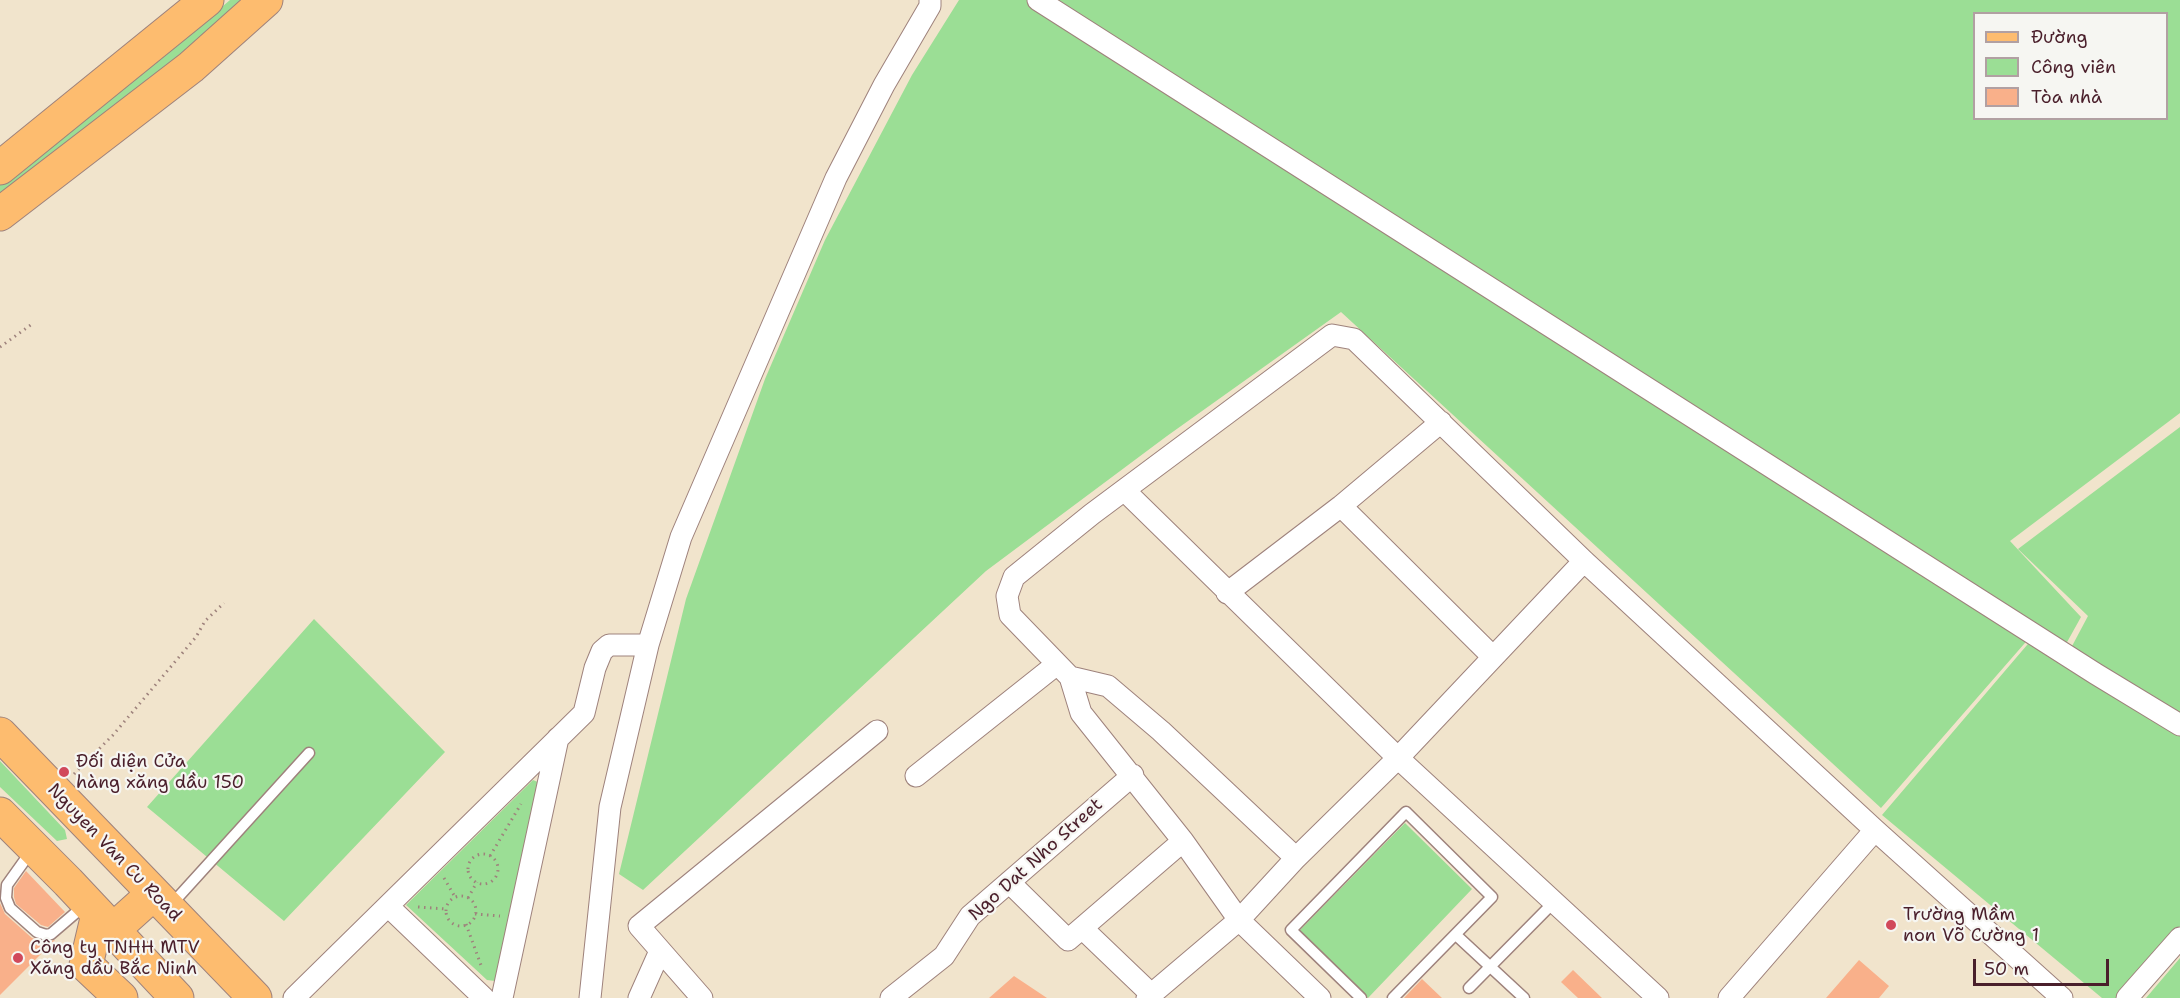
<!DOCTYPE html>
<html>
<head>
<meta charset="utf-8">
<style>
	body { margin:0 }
	#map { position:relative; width:2180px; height:998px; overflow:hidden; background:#f1e4cc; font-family:"Shantell Sans",sans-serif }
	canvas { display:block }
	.legend { position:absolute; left:1973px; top:12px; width:195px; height:108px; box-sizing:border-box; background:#f6f6f2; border:2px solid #b1a0a2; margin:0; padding:8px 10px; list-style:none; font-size:18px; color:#4a1f2b }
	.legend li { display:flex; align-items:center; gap:12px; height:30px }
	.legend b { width:30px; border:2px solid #b1a0a2 }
	.scale { position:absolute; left:1973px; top:959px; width:136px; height:27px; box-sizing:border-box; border:3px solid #4a1f2b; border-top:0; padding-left:8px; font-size:18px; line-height:21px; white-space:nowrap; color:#4a1f2b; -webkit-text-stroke:4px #f6f6f2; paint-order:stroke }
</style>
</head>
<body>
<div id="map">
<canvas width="2180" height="998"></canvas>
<ul class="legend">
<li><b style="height:8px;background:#fdbc6f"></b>Đường</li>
<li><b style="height:16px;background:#9bde95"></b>Công viên</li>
<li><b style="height:16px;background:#f9b08a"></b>Tòa nhà</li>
</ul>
<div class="scale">50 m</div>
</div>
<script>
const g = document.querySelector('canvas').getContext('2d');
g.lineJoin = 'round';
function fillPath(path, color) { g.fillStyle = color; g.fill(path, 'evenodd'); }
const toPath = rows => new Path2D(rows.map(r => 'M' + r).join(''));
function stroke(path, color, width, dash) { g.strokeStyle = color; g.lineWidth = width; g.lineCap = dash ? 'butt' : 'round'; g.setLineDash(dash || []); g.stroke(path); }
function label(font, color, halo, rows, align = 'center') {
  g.font = font + ' "Shantell Sans",sans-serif'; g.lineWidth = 4.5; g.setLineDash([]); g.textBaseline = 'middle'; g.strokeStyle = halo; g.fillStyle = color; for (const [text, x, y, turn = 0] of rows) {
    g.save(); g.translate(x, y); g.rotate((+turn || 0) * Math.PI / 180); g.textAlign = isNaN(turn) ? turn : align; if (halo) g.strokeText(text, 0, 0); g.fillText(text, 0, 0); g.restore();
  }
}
fillPath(toPath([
	[230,0,246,0,199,42,0,200,0,184,161,59],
	[959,0,2180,0,2180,413,2010,541,2081,617,2066,644,2031,636,1881,808,1341,312,1167,436,986,571,643,890,619,874,686,599,765,379,825,240,912,75],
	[1974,14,2166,14,2166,118,1974,118],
	[2180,427,2180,715,2071,648,2088,616,2018,549],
	[314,619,445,752,284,921,147,807],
	[2033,638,2180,732,2180,926,2116,998,2102,998,1882,815],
	[0,761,65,830,67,839,57,841,0,787],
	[533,780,540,783,497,979,495,981,487,980,406,905],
	[1405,823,1472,889,1368,998,1298,932],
	[2180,958,2180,998,2146,998]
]), '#9bde95');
fillPath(toPath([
	[26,871,65,912,48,927,41,925,16,904,14,897,14,888],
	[0,903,5,914,32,938,44,942,55,940,0,995],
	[1859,960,1889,986,1879,998,1826,998],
	[1573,970,1602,998,1578,998,1561,982],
	[1014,976,1047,998,989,998],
	[1422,979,1442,998,1404,998]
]), '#f9b08a');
const lane = toPath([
	[32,850,7,885,6,898,10,908,37,932,46,935,51,934,86,904],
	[171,905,309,753],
	[1456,935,1524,998],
	[1469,988,1555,901],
	[1361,998,1291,930,1406,812,1492,897,1393,998]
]);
const street = toPath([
	[1038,0,2096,674,2180,725],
	[1124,490,1398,758,1658,998],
	[1341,506,1493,657],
	[1227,593,1341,506,1441,422],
	[648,645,681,537,836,178,884,85,930,6,930,0],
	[1070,677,1108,686,1161,731,1296,858],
	[916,776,1057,664],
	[1009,882,1068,940,1082,928],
	[389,907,484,998],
	[1151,994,1082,928,1183,841],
	[294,998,584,713,595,668,602,651,609,645,648,645,610,807,590,998],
	[502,998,558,738],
	[639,998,660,951],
	[702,998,639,926,877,731],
	[891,998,944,956,970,916,1133,775],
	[1147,998,1239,920,1296,858,1398,758,1584,561],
	[1320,998,1239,920,1183,841,1081,713,1070,677,1010,615,1007,596,1014,577,1092,514,1332,335,1354,339,1584,561,1875,830,2062,998],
	[1729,998,1875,830],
	[2127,998,2180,938]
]);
const primary = toPath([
	[0,734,255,998],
	[0,814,68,882,177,998],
	[98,914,86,965,121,998],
	[113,930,153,894]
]);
const highway = toPath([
	[0,168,207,0],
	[0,214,191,67,266,0]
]);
stroke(lane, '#9e827c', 13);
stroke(street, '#9e827c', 23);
stroke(primary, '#9e827c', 35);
stroke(highway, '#9e827c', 35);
stroke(toPath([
	[0,347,32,324],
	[74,774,113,735,196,637,205,621,224,603],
	'468 869a15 15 0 1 1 30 0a15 15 0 1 1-30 0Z',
	[490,856,521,804],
	[444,878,455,897],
	'446 911a15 15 0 1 1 30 0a15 15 0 1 1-30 0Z',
	[468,898,477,882],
	[418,907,446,909],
	[475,914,500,916],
	[466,924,482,968]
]), '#9e827c', 3, [1.5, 4.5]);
stroke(lane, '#fff', 10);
stroke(street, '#fff', 21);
stroke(primary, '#fdbc6f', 33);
stroke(highway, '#fdbc6f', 33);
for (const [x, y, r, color] of [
	[64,772,6,"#d1495b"],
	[1891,925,6,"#d1495b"],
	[18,958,6,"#d1495b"]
]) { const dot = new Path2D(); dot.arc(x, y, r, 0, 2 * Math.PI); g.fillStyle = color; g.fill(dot); stroke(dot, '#f6f6f2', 2); }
label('18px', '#4a1f2b', '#f6f6f2', [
	["Đối diện Cửa",76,762],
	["hàng xăng dầu 150",76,783],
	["Trường Mầm",1903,915],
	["non Võ Cường 1",1903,936],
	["Công ty TNHH MTV",30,948],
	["Xăng dầu Bắc Ninh",30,969]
], 'left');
label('18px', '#4a1f2b', '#f6f6f2', [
	["Nguyen Van Cu Road",114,853,46],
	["Ngo Dat Nho Street",1036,860,-42]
]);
</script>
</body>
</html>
